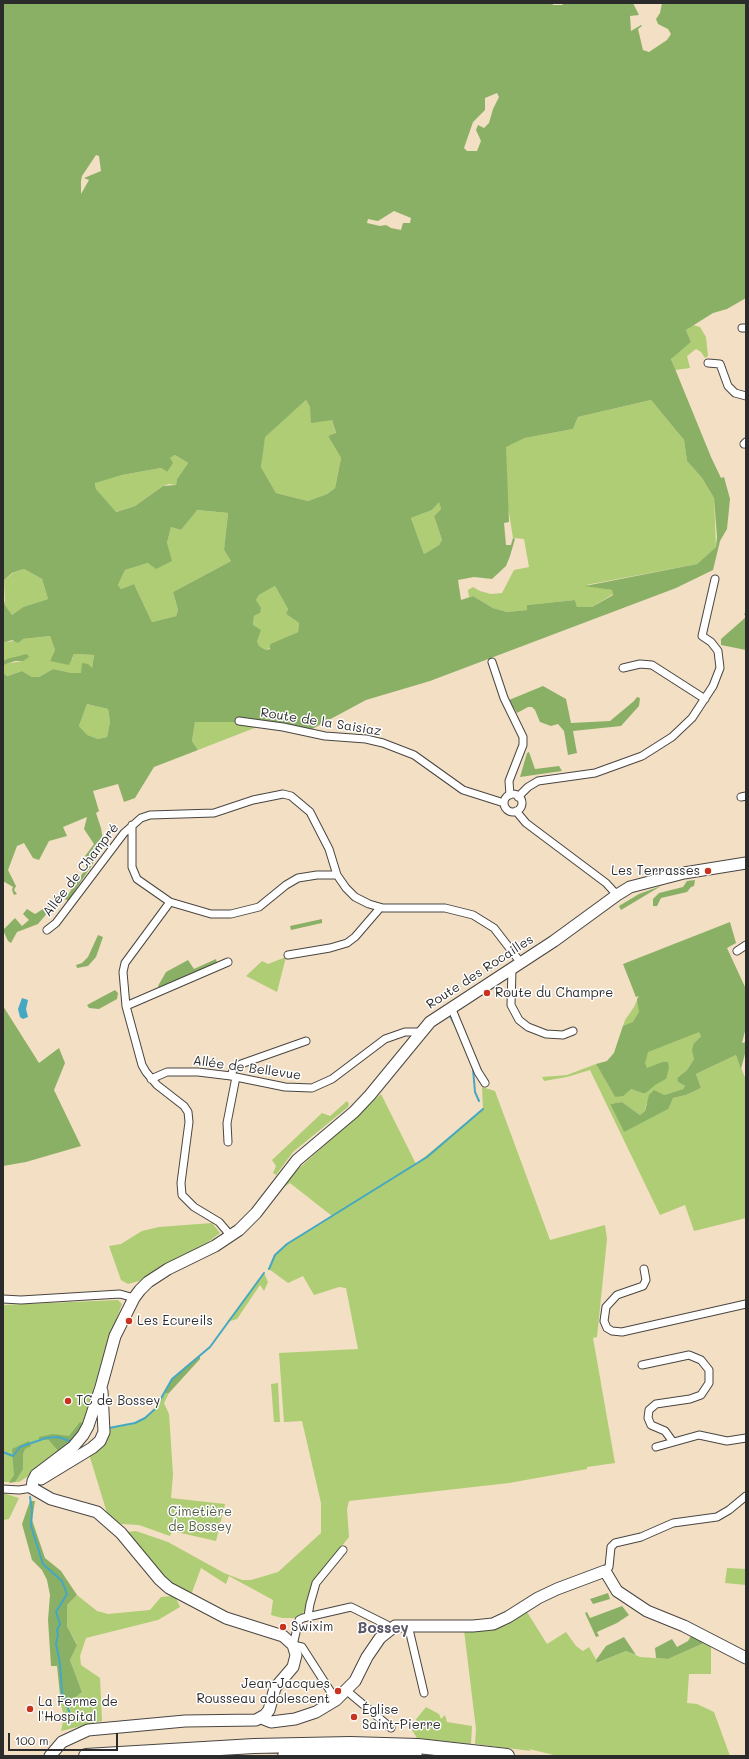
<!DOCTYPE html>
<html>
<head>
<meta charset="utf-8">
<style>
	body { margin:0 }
	#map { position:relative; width:749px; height:1759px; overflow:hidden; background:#f3dfc4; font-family:Mali,sans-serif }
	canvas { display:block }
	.frame { position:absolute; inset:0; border:4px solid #2b2b2b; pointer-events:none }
	.scale { position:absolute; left:8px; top:1733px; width:110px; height:18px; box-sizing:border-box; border:2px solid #2b2b2b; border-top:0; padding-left:5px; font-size:12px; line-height:14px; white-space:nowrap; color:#2b2b2b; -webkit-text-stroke:3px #fff; paint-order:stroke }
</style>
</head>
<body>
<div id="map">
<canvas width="749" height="1759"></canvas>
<div class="frame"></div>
<div class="scale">100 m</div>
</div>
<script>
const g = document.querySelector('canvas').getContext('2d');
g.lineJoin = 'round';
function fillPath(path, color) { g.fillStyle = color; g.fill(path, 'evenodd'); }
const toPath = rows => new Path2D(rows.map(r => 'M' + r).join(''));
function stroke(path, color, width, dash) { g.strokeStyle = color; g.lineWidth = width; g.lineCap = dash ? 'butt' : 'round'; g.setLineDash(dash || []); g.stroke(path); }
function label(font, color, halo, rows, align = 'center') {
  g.font = font + ' Mali,sans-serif'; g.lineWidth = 3; g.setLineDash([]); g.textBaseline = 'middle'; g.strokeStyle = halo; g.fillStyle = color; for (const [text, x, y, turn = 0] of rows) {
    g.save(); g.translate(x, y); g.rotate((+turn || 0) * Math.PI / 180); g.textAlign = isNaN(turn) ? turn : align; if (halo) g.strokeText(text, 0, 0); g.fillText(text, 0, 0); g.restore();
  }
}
fillPath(toPath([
	[693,325,700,327,706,337,708,356,705,358,701,352,696,349,687,356,690,368,675,370,671,358,691,342,686,330],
	[306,400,310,407,332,420,336,434,328,436,341,458,335,488,327,494,308,501,276,493,261,467,264,437],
	[651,400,684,440,687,461,702,478,714,498,716,547,697,564,586,585,612,590,613,594,592,607,577,607,575,600,527,605,527,610,507,612,493,608,473,596,469,597,468,590,473,587,480,591,491,594,502,593,514,570,529,567,524,539,513,538,509,513,484,447,510,445,525,438,573,429,578,417],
	[175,455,188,463,177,479,176,485,169,484,163,486,135,506,115,512,96,489,95,482,122,475,161,468,167,472,170,458],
	[439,501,441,509,434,516,442,540,439,545,424,554,411,518,432,510],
	[196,510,228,513,224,550,231,561,173,592,178,610,176,616,152,622,134,584,121,589,118,585,125,570,148,563,167,543,171,527,181,530],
	[24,569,42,579,48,599,23,607,12,615,5,605,4,580,13,573],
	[275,586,288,609,286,614,299,623,298,632,270,644,270,648,266,650,259,646,257,641,253,626,254,616,260,613,256,600,259,595],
	[50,636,55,650,50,661,72,659,74,654,94,655,92,668,81,673,72,673,53,669,39,677,32,677,22,671,6,676,3,673,4,664,23,661,7,659,3,661,3,643,23,639],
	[87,704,108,709,110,722,107,737,98,739,86,735,79,726],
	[195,722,255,722,257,727,198,750,192,741],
	[286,957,277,992,246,976,262,961,268,964],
	[633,989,746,989,694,1043,694,1059,687,1070,677,1078,678,1082,685,1086,683,1089,664,1095,646,1104,645,1111,640,1115,622,1102,610,1104,624,1132,673,1098,686,1095,701,1088,696,1074,736,1055,746,1080,746,1218,694,1231,685,1205,660,1215,590,1070,567,1077,544,1081,542,1077,567,1075,596,1064,615,1097,631,1089,642,1093,646,1093,655,1084,666,1079,662,1062,647,1069,607,1061,614,1053,625,1020,634,1007,639,996,636,997],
	[482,1087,495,1091,550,1240,605,1225,607,1239,597,1337,593,1338,615,1463,587,1467,587,1469,509,1483,349,1501,347,1509,349,1537,313,1582,305,1610,301,1615,294,1618,282,1618,271,1615,273,1600,229,1576,226,1584,201,1568,191,1595,174,1586,163,1577,127,1532,136,1531,168,1542,224,1573,242,1580,251,1580,278,1572,321,1533,321,1503,302,1421,284,1422,279,1353,358,1349,346,1288,339,1287,314,1295,303,1276,288,1283,269,1269,275,1255,287,1244,332,1216,290,1183,281,1189,286,1180,381,1094,416,1164,483,1109],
	[347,1101,349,1104,348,1107,293,1152,276,1175,273,1173,276,1166,272,1160,322,1113,330,1116],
	[212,1223,220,1233,207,1243,139,1281,128,1284,121,1280,109,1246,121,1244,142,1231,159,1227],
	[264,1273,268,1282,264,1291,260,1285,237,1319,227,1322],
	[118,1300,122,1304,110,1336,83,1423,78,1433,71,1442,30,1475,19,1482,3,1482,3,1305],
	[278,1383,280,1422,274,1422,271,1384],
	[164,1393,169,1393,164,1403,169,1414,173,1474,171,1498,225,1504,216,1541,172,1531,170,1536,139,1525,121,1524,107,1513,89,1454,107,1437,109,1428,130,1425,145,1418,155,1409],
	[3,1493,19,1498,9,1519,3,1520],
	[727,1568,746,1569,746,1585,725,1583],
	[77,1595,97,1611,108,1614,150,1610,161,1597,172,1596,176,1598,180,1607,158,1620,86,1638,80,1656,81,1665,100,1678,102,1721,61,1731,64,1717,61,1704,69,1703,82,1692,70,1660,77,1644,67,1626,67,1605],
	[527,1612,547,1644,566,1632,576,1646,583,1651,589,1647,598,1663,626,1651,640,1657,668,1659,704,1643,711,1646,711,1674,689,1674,687,1703,697,1704,714,1712,730,1756,558,1756,529,1749,531,1751,475,1744,476,1729,464,1630,488,1630,507,1625],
	[426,1707,439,1714,441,1719,445,1715,447,1722,472,1726,471,1744,417,1738,410,1727]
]), '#aecd74');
fillPath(toPath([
	[3,3,552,3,553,5,562,5,564,3,633,3,639,15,630,16,631,31,641,25,642,26,638,29,643,50,649,52,667,40,671,34,668,29,658,24,656,19,660,13,662,3,746,3,746,298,727,309,713,313,686,330,691,342,671,359,711,457,721,478,724,477,730,499,727,529,720,541,713,570,676,588,430,681,366,700,312,729,255,722,195,722,192,741,198,750,154,767,135,798,124,802,118,784,93,791,99,811,96,813,101,828,104,847,68,901,65,899,91,861,85,856,94,844,84,829,87,817,63,827,67,836,49,841,39,860,33,858,24,843,17,846,8,870,16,886,14,890,17,894,14,895,12,890,13,887,3,881,3,673,7,676,22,671,32,677,39,677,53,669,72,673,81,673,82,663,88,664,92,668,94,655,74,654,69,665,50,661,55,650,50,636,23,639,18,643,12,640,3,643,3,596,5,605,12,615,23,607,48,599,42,579,24,569,12,573,4,580,3,585],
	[497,93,499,97,493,109,489,123,484,128,478,125,476,130,481,141,477,151,467,151,464,148,473,122,485,110,485,98],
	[96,155,99,156,101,171,84,178,89,180,81,194,81,181,82,176],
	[394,211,411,218,410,223,403,223,401,230,391,228,386,225,380,226,367,223,368,219,378,221],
	[306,400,310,407,311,423,332,420,336,433,328,436,341,458,335,488,327,494,308,501,276,493,261,467,265,437],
	[651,400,684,440,687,461,702,478,714,498,717,537,716,547,697,564,585,586,612,590,613,595,592,607,577,607,575,600,527,605,527,610,507,612,493,608,473,596,461,600,458,580,474,577,492,579,506,566,510,556,515,539,513,538,511,545,506,545,504,523,509,522,506,447,525,438,573,429,578,417],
	[175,455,188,463,177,479,176,485,163,486,135,506,116,512,96,489,95,483,122,475,161,468,167,472,173,463,170,458],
	[439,502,441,509,434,516,442,540,439,545,424,554,411,518,432,510],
	[197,510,228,513,224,550,231,561,173,592,178,610,176,616,152,622,134,584,121,589,118,585,125,570,148,563,156,569,172,561,167,543,171,527,181,530],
	[275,586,288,609,286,614,299,623,298,632,270,644,270,649,266,650,259,646,257,641,261,630,253,625,254,616,260,613,261,608,256,600,259,595],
	[87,704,108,709,110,722,107,737,98,739,87,735,79,726],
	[746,612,746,650,721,645,721,639,746,617,744,614],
	[27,654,29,657,23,661,15,661,3,665,3,661,7,659],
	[543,686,566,699,571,723,610,721,634,701,637,697,640,698,639,706,621,726,573,731,577,753,568,755,564,731,558,724,551,726,540,722,535,710,532,707,528,707,517,713,509,700],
	[529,752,535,769,559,766,562,771,520,777,527,753],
	[695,880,694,886,691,887,687,892,661,898,657,906,653,906,653,899,659,893,683,887,687,881],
	[661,886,621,910,619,906,639,894],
	[53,903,54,905,38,924,17,932,11,943,8,941,3,930,15,918,22,926,29,920,23,914,27,909,35,914],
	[322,919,322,923,291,930,290,926],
	[730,922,736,943,727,948,746,989,746,1027,742,1043,746,1042,746,1050,741,1069,736,1055,696,1074,701,1088,686,1095,673,1098,668,1109,624,1132,610,1104,622,1102,640,1115,645,1111,649,1095,654,1090,664,1095,683,1089,685,1086,678,1082,677,1078,687,1070,694,1059,692,1050,694,1043,701,1036,699,1032,648,1052,645,1063,647,1068,662,1062,668,1062,669,1068,666,1079,655,1085,646,1093,642,1093,631,1089,623,1096,615,1097,596,1064,607,1061,614,1053,623,1026,633,1022,639,1012,637,999,639,996,636,997,623,964],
	[98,935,103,937,96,957,88,966,77,968,76,965,82,963,88,957],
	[216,959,217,963,158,988,158,986,166,972,188,960,194,969],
	[115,990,118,993,117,999,99,1009,89,1008,87,1005],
	[3,1006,39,1063,59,1048,65,1063,54,1090,81,1146,26,1162,3,1166],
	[200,1355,200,1359,169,1393,164,1393,172,1379],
	[80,1422,83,1423,78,1433,71,1442,59,1452,49,1440,39,1439,39,1437,53,1434,69,1436],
	[29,1441,31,1446,25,1449,23,1454,23,1469,15,1482,9,1483,14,1475,12,1449],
	[30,1501,35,1501,32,1520,45,1558,61,1571,77,1595,67,1605,67,1626,77,1645,70,1660,82,1692,69,1703,61,1704,57,1666,51,1666,48,1620,50,1595,47,1580,42,1570,32,1560,22,1524],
	[608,1593,610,1599,593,1604,590,1599],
	[622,1606,629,1615,617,1623,597,1632,599,1636,596,1637,585,1613,587,1612,590,1618],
	[691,1636,704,1643,668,1659,656,1658,655,1648,672,1639,677,1647,688,1641],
	[624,1637,636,1655,626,1651,597,1663,596,1660,606,1646]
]), '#8ab066');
fillPath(toPath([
	[22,998,28,1000,26,1009,28,1017,23,1019,20,1017,18,1009]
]), '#44a8c3');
stroke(toPath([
	[450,1016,456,1027],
	[473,1069,475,1092,479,1101],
	[269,1269,275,1255,287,1244,427,1157,483,1109],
	[109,1428,135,1423,145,1418,155,1409,172,1379,210,1347,264,1273],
	[3,1452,13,1456,20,1447,46,1438,58,1437,70,1441],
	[30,1497,32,1510,31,1526,43,1564,62,1581,67,1594,56,1612,60,1624,57,1630,58,1635,56,1644,60,1663,62,1692,70,1714]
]), '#44a8c3', 2);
const street = toPath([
	[742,328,746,328],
	[708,363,720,364,728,386,735,393,746,396],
	[744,444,746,442],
	[492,662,504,698,523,737,523,745,509,781,510,795],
	[623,668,640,664,652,665,705,699],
	[239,721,283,727,325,736,366,739,383,743,414,755,463,790,504,803],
	'504 803a9 9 0 1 1 18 0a9 9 0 1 1-18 0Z',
	[518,797,528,787,538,781,595,773,642,756,672,737,692,718,713,686,720,668,718,651,711,642,702,636,715,579],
	[741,797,746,796],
	[516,811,526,823,606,883,617,895],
	[132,825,132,867,137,879,170,902,211,914,231,914,259,907,286,885,298,878,317,875,337,875],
	[170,902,125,963,123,972,126,1006,142,1065,146,1072,157,1085,184,1106,188,1112,189,1122,181,1183,182,1195,194,1207,219,1222,231,1236],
	[47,930,56,923,124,833,141,818,150,815,214,813,253,800,283,794,291,796,310,812,329,849,337,875,346,888,355,897,369,904,383,908,445,908,473,915,494,928,521,963],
	[737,951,746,945],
	[288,955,330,948,347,943,355,937,380,908],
	[512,969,511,1005,519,1020,528,1027,546,1034,563,1035,573,1031],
	[126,1006,228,962],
	[451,1007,478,1072,485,1083],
	[231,1076,233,1070,241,1064,306,1041],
	[151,1079,167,1072,198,1072,231,1076,285,1087,312,1088,332,1079,385,1039,405,1032,420,1032],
	[228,1142,227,1123,236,1077],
	[644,1269,646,1280,643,1286,617,1295,606,1307,604,1321,607,1328,612,1331,622,1332,746,1304],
	[3,1299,21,1300,120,1294,134,1298],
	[642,1365,689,1355,701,1360,709,1370,709,1383,701,1395,690,1399,656,1404,649,1410,648,1418,651,1425,665,1431,673,1442],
	[656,1447,699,1435,727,1441,746,1438],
	[3,1489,19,1490,32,1488],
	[605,1571,609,1567,611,1547,615,1543,641,1537,673,1523,717,1517,729,1510,746,1496],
	[308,1616,310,1604,316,1583,343,1550],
	[408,1625,424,1693],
	[347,1691,391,1728],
	[336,1700,302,1647,293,1645,299,1620,303,1618,351,1607,387,1625,391,1629]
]);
const secondary = toPath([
	[41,1479,92,1448,100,1441,104,1432,102,1391],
	[32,1488,33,1481,36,1475,73,1447,83,1435,88,1426,101,1387,115,1336,134,1298,140,1290,148,1282,168,1269,215,1246,239,1230,256,1213,297,1160,354,1112,370,1095,430,1022,554,941,617,895,630,887,684,873,746,863],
	[32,1488,51,1499,97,1512,121,1533,160,1580,169,1588,226,1618,283,1636,293,1645,296,1655,293,1667,275,1688,269,1710,265,1715,256,1720,185,1721,88,1730,62,1742,50,1756],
	[261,1718,271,1722,295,1719,316,1712,336,1700,355,1681,367,1657,380,1638,395,1626,473,1626,493,1624,508,1617,538,1598,557,1589,605,1571,617,1591,647,1611,684,1626,746,1658]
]);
const highway = toPath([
	[86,1756,254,1746,350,1744,418,1746,507,1756],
	[285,1756,349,1754,415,1756]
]);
stroke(street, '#494642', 9);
stroke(secondary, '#494642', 13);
stroke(highway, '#494642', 16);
stroke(street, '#fff', 7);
stroke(secondary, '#fff', 11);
stroke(highway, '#fff', 14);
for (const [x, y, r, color] of [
	[708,871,4,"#c8321e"],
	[487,993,4,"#c8321e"],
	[129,1321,4,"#c8321e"],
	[68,1401,4,"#c8321e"],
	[283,1627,4,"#c8321e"],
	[338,1691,4,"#c8321e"],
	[30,1709,4,"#c8321e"],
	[354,1717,4,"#c8321e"]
]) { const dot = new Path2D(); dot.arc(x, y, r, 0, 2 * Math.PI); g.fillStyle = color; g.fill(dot); stroke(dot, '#fff', 1.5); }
label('13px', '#2b2b2b', '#fff', [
	["Route de la Saisiaz",321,722,9],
	["Allée de Champré",81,870,-52],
	["Route des Rocailles",480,972,-33],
	["Allée de Bellevue",247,1068,8]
]);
label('13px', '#2b2b2b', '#fff', [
	["Les Terrasses",700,871,"right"],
	["Route du Champre",495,993],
	["Les Ecureils",137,1321],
	["TC de Bossey",76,1401],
	["Swixim",291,1627],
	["Jean-Jacques",330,1684,"right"],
	["Rousseau adolescent",330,1699,"right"],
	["La Ferme de",38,1702],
	["l'Hospital",38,1717],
	["Église",362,1710],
	["Saint-Pierre",362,1725]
], 'left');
label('13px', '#525c41', '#fff', [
	["Cimetière",200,1512],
	["de Bossey",200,1527]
]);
label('bold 15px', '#5b5869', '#fff', [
	["Bossey",383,1628]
]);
</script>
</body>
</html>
